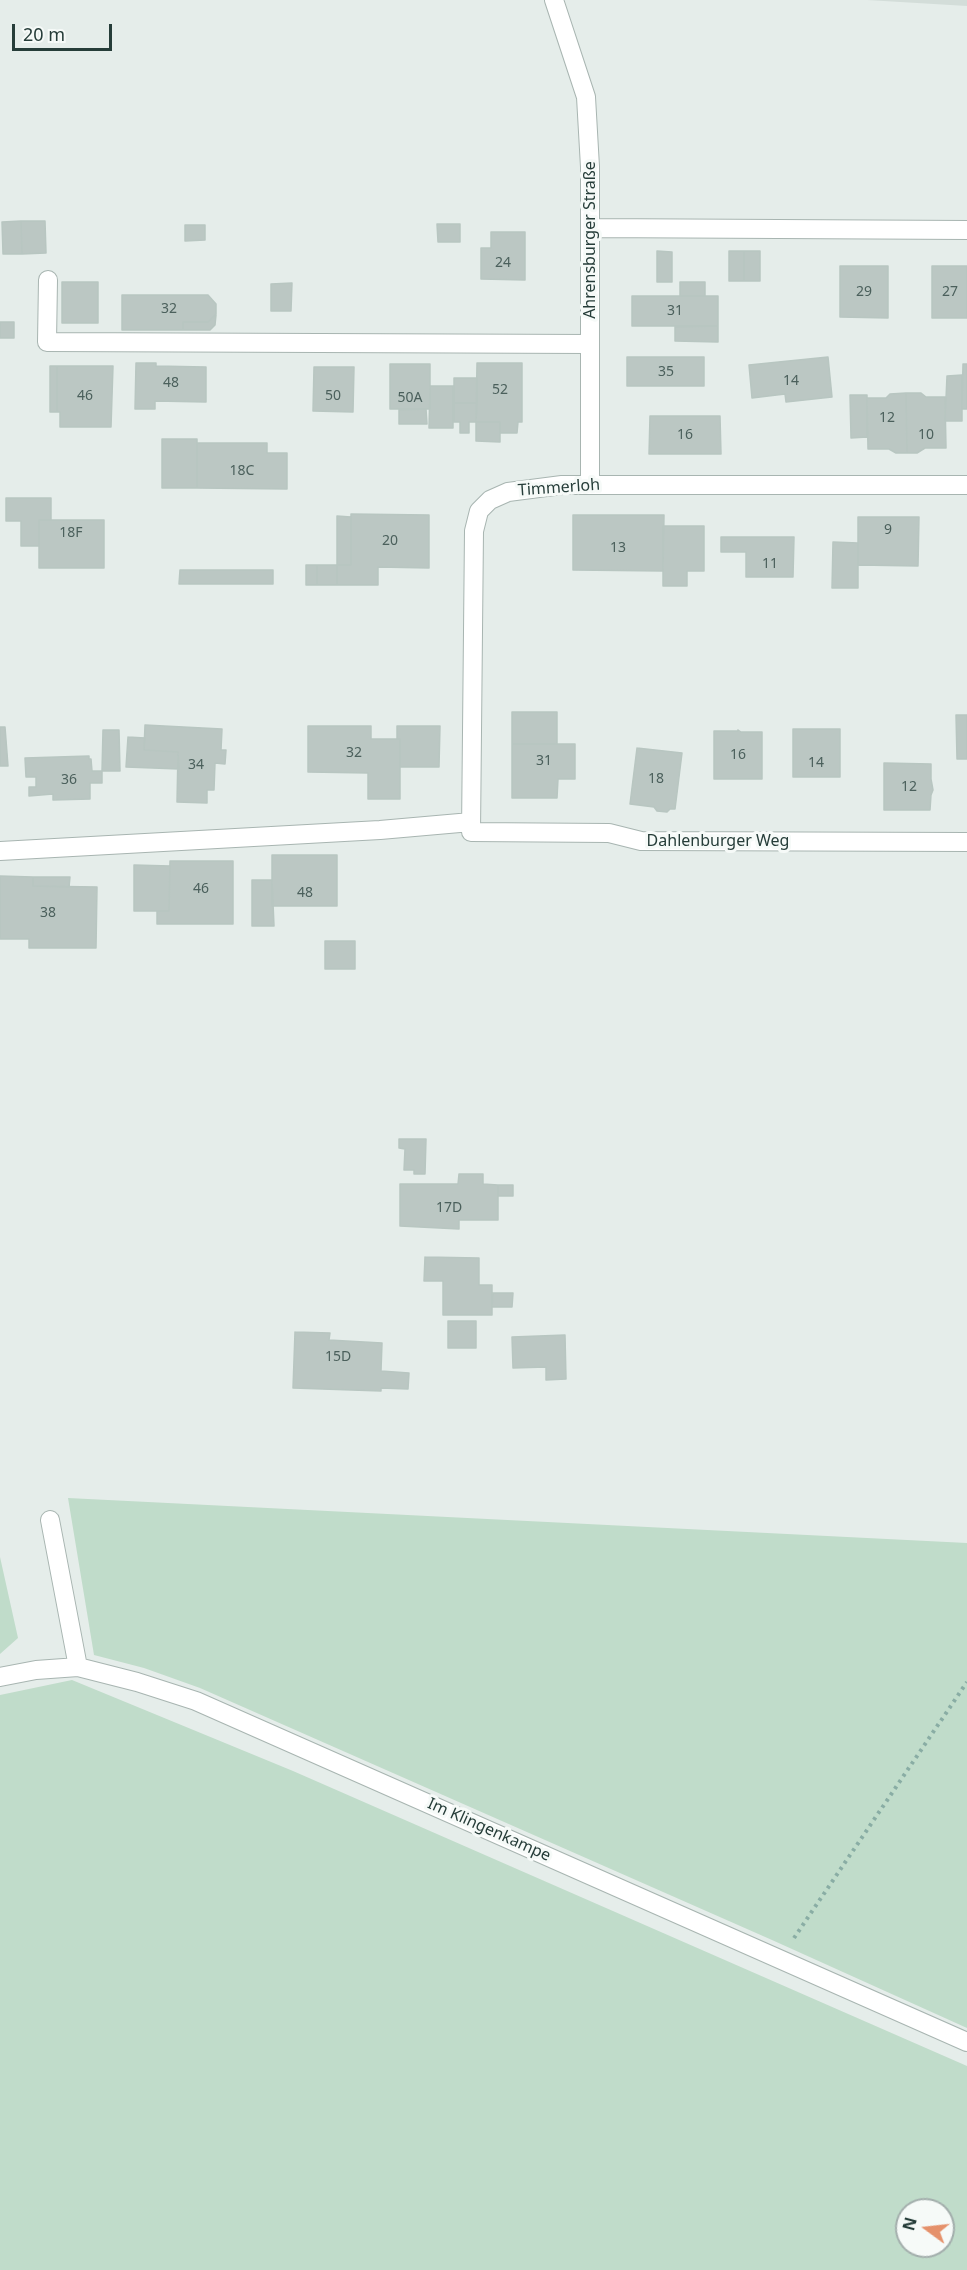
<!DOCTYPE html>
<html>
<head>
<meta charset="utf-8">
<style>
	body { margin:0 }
	#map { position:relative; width:967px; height:2270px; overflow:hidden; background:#e5edea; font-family:"Noto Sans",sans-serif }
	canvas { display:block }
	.north { position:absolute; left:895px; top:2198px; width:60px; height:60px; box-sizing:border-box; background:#f6faf8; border:2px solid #a3aeac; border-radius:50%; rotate:285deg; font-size:16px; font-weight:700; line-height:24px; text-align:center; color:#263d39 }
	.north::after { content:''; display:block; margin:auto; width:21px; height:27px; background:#e5916b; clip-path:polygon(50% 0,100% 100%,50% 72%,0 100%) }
	.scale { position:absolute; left:12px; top:24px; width:100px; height:27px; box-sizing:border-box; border:3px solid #263d39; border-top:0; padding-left:8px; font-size:18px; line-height:21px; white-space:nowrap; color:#263d39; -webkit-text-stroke:4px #f6faf8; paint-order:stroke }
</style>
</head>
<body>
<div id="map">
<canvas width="967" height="2270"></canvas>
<div class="north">N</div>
<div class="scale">20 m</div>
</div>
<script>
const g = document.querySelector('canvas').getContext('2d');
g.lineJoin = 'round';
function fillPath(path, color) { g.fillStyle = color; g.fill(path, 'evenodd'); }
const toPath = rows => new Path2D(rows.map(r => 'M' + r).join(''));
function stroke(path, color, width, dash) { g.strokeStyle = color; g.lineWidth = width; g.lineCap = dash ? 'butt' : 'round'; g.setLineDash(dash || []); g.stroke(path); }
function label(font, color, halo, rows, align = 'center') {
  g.font = font + ' "Noto Sans",sans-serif'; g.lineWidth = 6; g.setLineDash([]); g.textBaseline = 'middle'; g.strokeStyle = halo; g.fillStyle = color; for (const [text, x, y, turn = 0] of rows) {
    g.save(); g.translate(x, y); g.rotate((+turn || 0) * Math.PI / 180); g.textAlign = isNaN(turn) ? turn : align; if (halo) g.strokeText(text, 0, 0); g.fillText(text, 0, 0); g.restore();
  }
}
fillPath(toPath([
	[867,0,967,0,967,6]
]), '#d3ddd9');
fillPath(toPath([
	[68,1498,967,1543,967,2028,772,1940,200,1688,144,1668,94,1655],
	[0,1557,18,1638,0,1654],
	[72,1680,293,1771,967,2066,967,2270,0,2270,0,1695],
	[907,2210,943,2210,943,2246,907,2246]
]), '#c0dcca');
const building = toPath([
	[21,221,22,254,3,254,2,222,21,221],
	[21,221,45,221,46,253,22,254,21,221],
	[437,224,460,224,460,242,438,242,437,224],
	[185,225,205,225,205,240,185,241,185,225],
	[491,232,525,232,525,280,481,279,481,248,491,248,491,232],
	[657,251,672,252,672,282,657,282,657,251],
	[729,251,744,251,744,281,729,281,729,251],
	[744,251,760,251,760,281,744,281,744,251],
	[840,266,888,266,888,318,840,317,840,266],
	[932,266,967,266,967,318,932,318,932,266],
	[62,282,98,282,98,323,62,323,62,282],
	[680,282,705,282,705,296,680,296,680,282],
	[292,283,291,311,271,311,271,284,292,283],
	[122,295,208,295,216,304,216,314,208,322,183,322,183,330,122,330,122,295],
	[632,296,718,296,718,326,632,326,632,296],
	[216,315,215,325,210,330,183,330,183,322,208,322,216,315],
	[0,322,14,322,14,338,0,338,0,322],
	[718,326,718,342,675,341,675,327,718,326],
	[627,357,704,357,704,386,627,386,627,357],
	[828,357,832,397,786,402,785,394,752,398,749,365,828,357],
	[136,363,156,363,156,366,206,367,206,402,155,401,155,409,135,409,136,363],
	[477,363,522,363,522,422,518,422,517,433,500,433,500,422,476,422,477,363],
	[390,364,430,364,430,409,390,409,390,364],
	[963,364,967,364,967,409,962,409,963,364],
	[50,366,57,366,57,412,50,412,50,366],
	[57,366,113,366,111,427,60,427,60,412,57,412,57,366],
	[314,367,354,367,353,412,313,411,314,367],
	[962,375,962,421,945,421,947,376,962,375],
	[454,378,477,378,477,403,454,403,454,378],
	[430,386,453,386,453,428,429,428,430,386],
	[906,393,907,453,896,453,889,449,868,449,867,398,886,398,890,394,906,393],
	[906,393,921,393,926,397,945,397,946,448,925,448,917,453,907,453,906,393],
	[850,395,867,395,867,437,851,438,850,395],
	[454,403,477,403,476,422,469,422,469,433,460,433,460,422,454,422,454,403],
	[426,409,427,424,399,424,399,410,426,409],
	[650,416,720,416,721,454,649,454,650,416],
	[476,422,500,422,500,442,476,441,476,422],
	[162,439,197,439,197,488,162,488,162,439],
	[197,443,267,443,267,453,287,453,287,489,197,488,197,443],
	[6,498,51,498,51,520,39,520,39,546,21,546,21,521,6,521,6,498],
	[351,514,429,515,429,568,378,567,378,585,337,585,337,565,351,565,351,514],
	[573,515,664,515,663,571,573,570,573,515],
	[337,516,351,517,351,565,337,565,337,516],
	[858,517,919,517,918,566,858,565,858,517],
	[39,520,104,520,104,568,39,568,39,520],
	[663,526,704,526,704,571,687,571,687,586,663,586,663,526],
	[721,537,794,537,793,577,746,577,746,552,721,552,721,537],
	[833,542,858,543,858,588,832,588,833,542],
	[306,565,317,565,317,585,306,585,306,565],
	[317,565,337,565,337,585,317,585,317,565],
	[180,570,273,570,273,584,179,584,180,570],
	[512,712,557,712,557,744,512,744,512,712],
	[956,715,967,715,967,759,957,759,956,715],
	[145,725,222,729,221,750,226,750,225,764,215,763,214,790,207,790,207,803,177,802,178,752,144,750,145,725],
	[308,726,371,726,371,739,400,739,400,799,368,799,368,773,308,772,308,726],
	[397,726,440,726,439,767,400,767,400,739,397,739,397,726],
	[0,727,5,727,8,766,0,766,0,727],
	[793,729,840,729,840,777,793,777,793,729],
	[103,730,119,730,120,771,102,771,103,730],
	[738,730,741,732,762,732,762,779,714,779,714,731,738,731,738,730],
	[128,737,145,738,144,750,178,752,179,769,126,767,128,737],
	[512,744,575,744,575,779,558,779,557,798,512,798,512,744],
	[637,748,682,753,675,809,670,809,667,812,657,811,654,807,630,804,637,748],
	[89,756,89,759,91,759,92,771,102,771,102,783,90,783,90,799,53,800,53,794,29,796,29,787,36,787,36,777,26,777,25,758,89,756],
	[884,763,931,764,931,779,933,790,931,795,930,810,884,810,884,763],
	[272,855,337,855,337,906,272,906,272,855],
	[170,861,233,861,233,924,157,924,157,911,169,911,170,861],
	[134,865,170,866,169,911,134,911,134,865],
	[0,876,33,877,33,886,97,887,96,948,29,948,29,939,0,939,0,876],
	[33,877,70,877,69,887,33,886,33,877],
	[252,880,272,880,274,926,252,926,252,880],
	[325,941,355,941,355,969,325,969,325,941],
	[399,1139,426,1139,425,1174,414,1174,414,1170,404,1170,405,1149,399,1148,399,1139],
	[459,1174,483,1174,483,1184,498,1185,498,1220,459,1220,459,1229,400,1226,400,1184,458,1184,459,1174],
	[498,1185,513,1185,513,1196,498,1196,498,1185],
	[425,1257,479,1258,479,1285,492,1285,492,1315,443,1315,443,1281,424,1281,425,1257],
	[493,1293,513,1293,512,1307,492,1307,493,1293],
	[448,1321,476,1321,476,1348,448,1348,448,1321],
	[295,1332,330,1333,329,1340,382,1343,381,1371,409,1373,408,1389,381,1388,381,1391,293,1388,295,1332],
	[565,1335,566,1379,546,1380,546,1367,513,1368,512,1337,565,1335]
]);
fillPath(building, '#bbc7c3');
stroke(building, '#b8c6c1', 1.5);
const minor = toPath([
	[554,0,586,97,590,167,590,485],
	[590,228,967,230],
	[48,280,47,342,590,344],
	[967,485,562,485,508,492,490,500,479,511,474,531,471,832,609,833,641,841,967,842],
	[0,851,380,830,471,822],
	[50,1520,78,1667],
	[0,1677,36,1670,78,1667,137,1682,196,1701,967,2042]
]);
stroke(minor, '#a8b5b1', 20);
stroke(toPath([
	[794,1938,967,1682]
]), '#89ada4', 4, [3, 4.5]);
stroke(minor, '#fff', 18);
label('14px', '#4b605c', null, [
	["24",503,263],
	["29",864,292],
	["27",950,292],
	["32",169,309],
	["31",675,311],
	["35",666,372],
	["14",791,381],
	["48",171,383],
	["52",500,390],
	["46",85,396],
	["50",333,396],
	["50A",410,398],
	["12",887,418],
	["16",685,435],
	["10",926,435],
	["18C",242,471],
	["9",888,530],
	["18F",71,533],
	["20",390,541],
	["13",618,548],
	["11",770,564],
	["32",354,753],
	["16",738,755],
	["31",544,761],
	["14",816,763],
	["34",196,765],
	["18",656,779],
	["36",69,780],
	["12",909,787],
	["46",201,889],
	["48",305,893],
	["38",48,913],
	["17D",449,1208],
	["15D",338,1357]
]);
label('16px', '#263d39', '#f6faf8', [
	["Ahrensburger Straße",590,240,-90],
	["Timmerloh",559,488,-4],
	["Dahlenburger Weg",718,841],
	["Im Klingenkampe",489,1830,24]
]);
</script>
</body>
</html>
